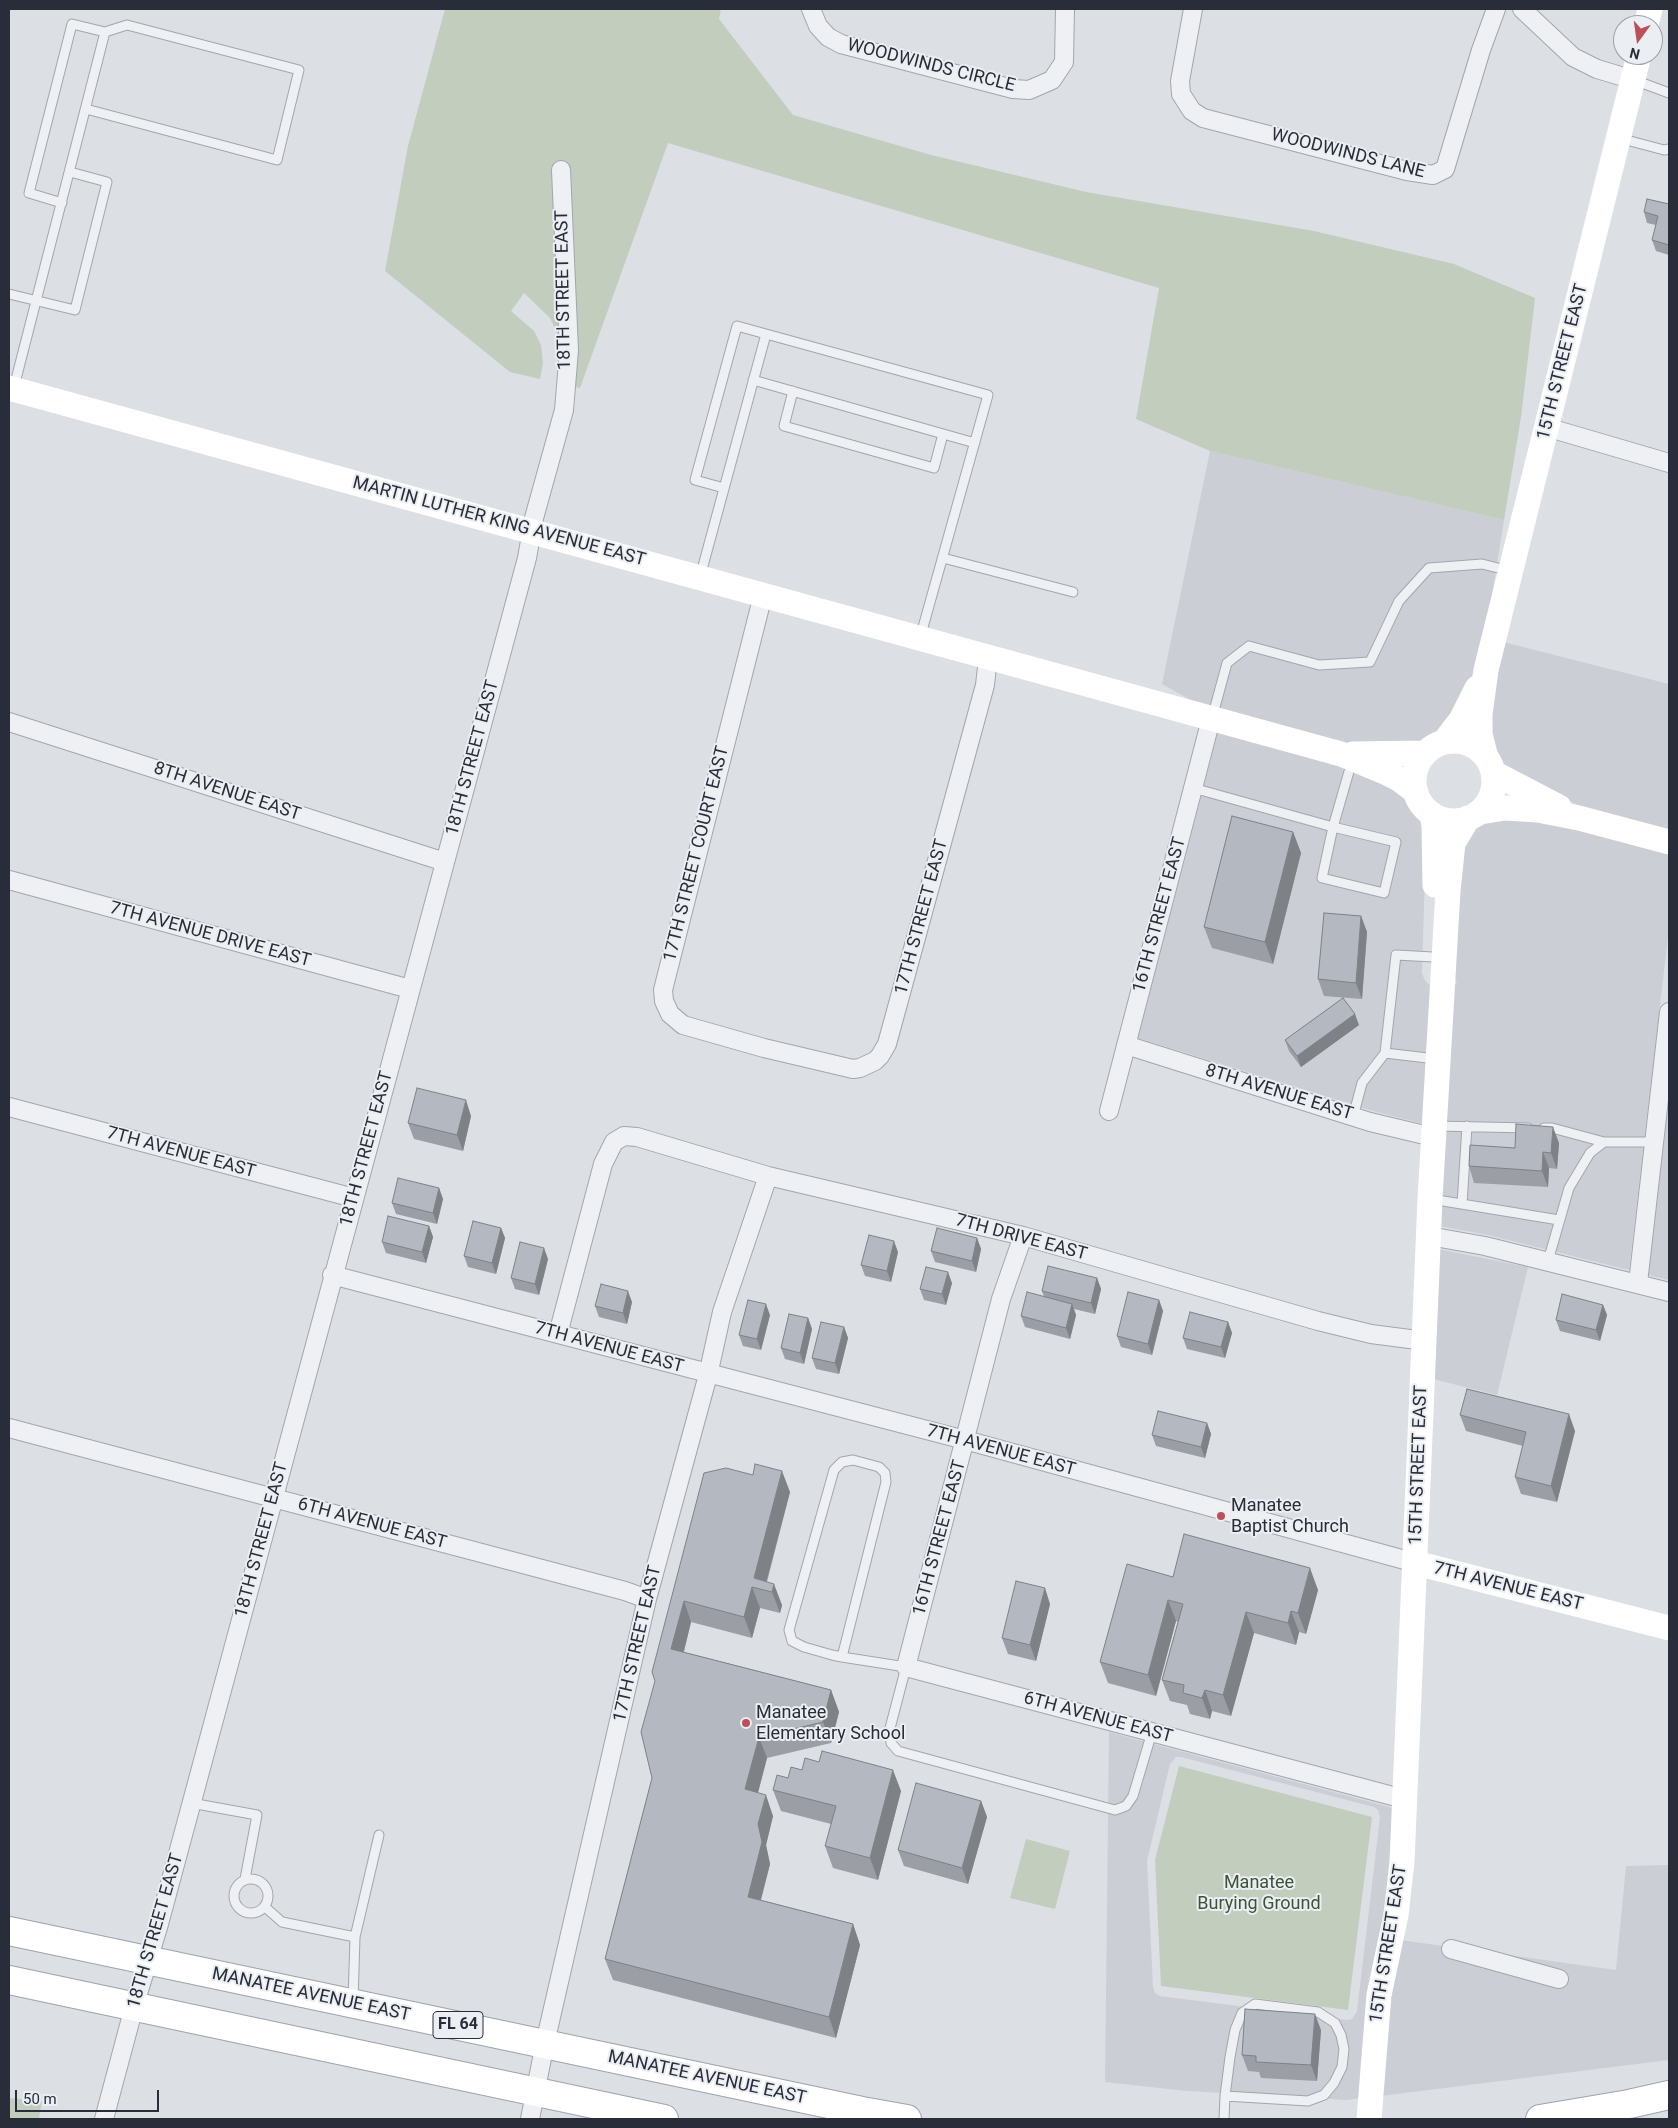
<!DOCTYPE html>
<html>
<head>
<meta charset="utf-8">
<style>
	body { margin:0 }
	#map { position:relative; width:1678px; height:2128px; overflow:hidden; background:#dcdfe4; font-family:Roboto,sans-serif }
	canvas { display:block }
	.frame { position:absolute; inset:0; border:10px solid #282d39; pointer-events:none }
	.north { position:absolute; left:1613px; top:15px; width:50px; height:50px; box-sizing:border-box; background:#ebeef2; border:1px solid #9da1a8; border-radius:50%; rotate:194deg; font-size:14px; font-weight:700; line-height:20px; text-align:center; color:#282d39 }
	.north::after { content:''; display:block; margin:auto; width:18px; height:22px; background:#bc4f5a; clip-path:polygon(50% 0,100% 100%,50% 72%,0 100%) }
	.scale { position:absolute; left:15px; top:2090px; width:144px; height:22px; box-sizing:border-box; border:2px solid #282d39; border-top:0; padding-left:6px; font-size:15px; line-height:18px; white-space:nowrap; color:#282d39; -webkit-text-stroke:4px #ebeef2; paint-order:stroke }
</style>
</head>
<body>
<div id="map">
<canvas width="1678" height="2128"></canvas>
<div class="frame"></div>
<div class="north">N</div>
<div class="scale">50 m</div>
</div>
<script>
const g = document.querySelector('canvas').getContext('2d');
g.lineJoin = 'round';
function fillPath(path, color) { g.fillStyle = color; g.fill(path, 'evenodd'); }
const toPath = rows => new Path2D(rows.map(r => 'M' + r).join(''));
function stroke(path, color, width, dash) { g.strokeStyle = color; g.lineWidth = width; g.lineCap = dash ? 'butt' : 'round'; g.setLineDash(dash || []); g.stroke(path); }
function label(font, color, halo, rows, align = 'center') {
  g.font = font + ' Roboto,sans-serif'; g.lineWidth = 4; g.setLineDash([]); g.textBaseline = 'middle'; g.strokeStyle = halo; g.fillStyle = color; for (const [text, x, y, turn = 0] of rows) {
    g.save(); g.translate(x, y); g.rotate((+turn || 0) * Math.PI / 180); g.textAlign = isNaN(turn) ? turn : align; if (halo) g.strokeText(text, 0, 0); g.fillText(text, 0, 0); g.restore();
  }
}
fillPath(toPath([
	[1210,451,1504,520,1489,614,1476,667,1453,714,1440,731,1434,732,1434,734,1425,739,1423,738,1420,742,1343,743,1198,704,1162,684],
	[1503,642,1669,684,1669,831,1582,807,1502,765,1497,754,1498,752,1494,748,1490,713],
	[1218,732,1330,763,1330,765,1338,765,1379,781,1407,799,1408,805,1410,805,1420,818,1419,820,1423,822,1425,871,1422,973,1425,981,1433,988,1424,1124,1373,1111,1138,1038],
	[1505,819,1536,821,1575,829,1583,832,1584,831,1669,854,1669,928,1629,1270,1488,1235,1439,1226,1453,987,1457,982,1453,978,1463,846,1474,827,1479,827,1484,822],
	[1669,1098,1669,1280,1648,1275],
	[1438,1249,1528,1267,1497,1395,1433,1379],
	[1109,1732,1393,1808,1392,1861,1361,2098,1347,2100,1187,2091,1105,2082],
	[1176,1757,1181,1757,1374,1807,1378,1810,1380,1817,1357,2011,1352,2019,1347,2020,1160,1996,1155,1993,1153,1987,1147,1861,1170,1764],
	[1669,1865,1669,2060,1381,2096,1385,2035,1400,1940,1616,1970,1626,1866]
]), '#cbced5');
fillPath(toPath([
	[445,9,721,9,719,19,793,115,931,155,1086,192,1314,231,1454,264,1535,298,1521,417,1504,520,1210,451,1136,419,1159,288,668,143,580,388,560,384,563,364,560,339,550,318,524,293,511,311,534,331,541,345,543,363,540,379,510,372,385,271,408,146],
	[1179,1766,1372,1817,1348,2010,1161,1986,1155,1860],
	[1026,1839,1070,1851,1055,1909,1010,1898],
	[9,2098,42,2101,39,2119,9,2119]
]), '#c2cdbe');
const lane = toPath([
	[1634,80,1669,93],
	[1619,138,1664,150,1669,149],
	[62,203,29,193,72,24,105,32],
	[9,294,75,310,107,182,70,172],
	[753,380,975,443],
	[14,387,105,32,127,25,299,70,277,160,86,109],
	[793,391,784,426,934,468,943,434],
	[724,488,695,480,737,326,766,334],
	[943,558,1073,592],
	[700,577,766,334,988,395,920,638],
	[1212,718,1227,663,1249,646,1319,665,1370,662,1399,601,1429,568,1482,564,1510,571],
	[1193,788,1333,827,1352,761],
	[1333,827,1396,842,1384,893,1322,878,1333,827],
	[1385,1053,1436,1059],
	[1353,1117,1362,1083,1385,1053,1396,955,1433,957],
	[1436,1126,1528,1128],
	[1544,1128,1552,1128,1604,1142],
	[1431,1199,1559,1220],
	[1462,1204,1467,1126],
	[1548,1261,1569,1188,1590,1153,1604,1142,1654,1142],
	[842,1657,886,1482,885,1473,879,1467,853,1460,842,1462,834,1470,789,1630,792,1641,804,1647,832,1655,842,1657,906,1667,889,1732,891,1743,898,1751,1115,1810,1126,1806,1133,1796,1152,1732],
	[191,1803,257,1815,245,1879],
	'234 1896a17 17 0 1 1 34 0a17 17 0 1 1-34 0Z',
	[265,1907,282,1922,355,1937,353,2001],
	[355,1937,379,1835],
	[1224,2119,1225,2096,1230,2057,1235,2030,1242,2013,1255,2004,1318,2012,1335,2023,1341,2035,1344,2049,1342,2067,1334,2083,1324,2095,1308,2101,1225,2096]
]);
const street = toPath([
	[811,9,818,26,828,37,841,44,1013,89,1029,90,1052,80,1064,62,1065,9],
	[1193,9,1180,81,1181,94,1192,111,1203,118,1407,171,1433,175,1445,169,1481,50,1496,9],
	[1522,9,1573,57,1597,69,1634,80],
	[1546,427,1669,463],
	[763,595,663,990,664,1001,670,1014,683,1025,764,1048,853,1069,860,1068,875,1061,880,1056,887,1044,985,685,988,658],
	[9,722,445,862],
	[9,880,410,989],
	[1126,1045,1370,1122,1433,1137],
	[9,1107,354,1198],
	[1109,1111,1211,719],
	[1023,1236,1001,1299,906,1667,1404,1799],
	[1429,1236,1485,1246,1669,1292],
	[332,1275,965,1440,1416,1563],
	[1638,1283,1669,1012],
	[558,1334,603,1164,614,1142,624,1136,637,1137,768,1176,1023,1236,1318,1321,1371,1334,1425,1341],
	[9,1428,625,1591,647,1599],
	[1451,1949,1559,1979],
	[104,2119,134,2007,159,1924,527,558,534,518,564,410,569,350,561,170],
	[530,2119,545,2043,647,1599,708,1375,722,1312,768,1176]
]);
const primary = toPath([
	[9,1931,862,2111,907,2119],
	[9,1980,664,2119],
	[1540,2119,1629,2104,1669,2095]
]);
stroke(lane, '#a2a6ad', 11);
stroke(street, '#a2a6ad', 20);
stroke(primary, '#9da3af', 30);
stroke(lane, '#eef0f3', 9);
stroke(street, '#eef0f3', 18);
stroke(toPath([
	[1646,25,1650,9],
	[9,388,1341,754,1387,773,1399,779,1416,792],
	'1414 781a40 40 0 1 1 80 0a40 40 0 1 1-80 0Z',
	[1444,742,1461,720,1477,688],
	[1353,754,1425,753],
	[1485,754,1480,734,1480,714,1486,670,1639,55],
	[1494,773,1559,807],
	[1480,812,1505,808,1538,810,1579,818,1669,842],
	[1432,814,1434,826,1435,885],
	[1416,1563,1669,1628],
	[1369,2119,1379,1995,1396,1915,1402,1862,1430,1199,1448,891,1453,843,1468,818]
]), '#fff', 25);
stroke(primary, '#fff', 28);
fillPath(toPath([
	[1669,204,1669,255,1656,251,1652,240,1656,225,1647,223,1644,212],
	[1293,832,1301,853,1273,964,1212,948,1204,927],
	[1361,916,1367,932,1362,999,1324,996,1318,979],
	[1359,1025,1301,1067,1289,1051,1285,1040],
	[471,1116,463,1151,414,1139,408,1123],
	[1559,1143,1557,1169,1549,1168,1548,1187,1474,1183,1469,1166,1515,1148],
	[439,1188,443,1199,437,1224,396,1214,392,1203],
	[429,1226,433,1237,426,1263,386,1253,382,1242],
	[501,1228,505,1238,496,1274,468,1267,464,1256],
	[977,1238,981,1249,976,1272,935,1262,931,1251],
	[898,1252,891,1282,865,1276,861,1265],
	[548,1259,539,1295,515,1289,511,1278],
	[1097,1278,1101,1289,1095,1314,1074,1309,1076,1315,1070,1339,1025,1327,1021,1316,1044,1297,1042,1291],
	[952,1283,946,1305,924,1300,920,1289],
	[1159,1300,1163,1311,1152,1355,1121,1347,1117,1336],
	[632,1302,627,1324,599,1317,595,1306],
	[1603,1305,1607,1315,1600,1341,1560,1331,1556,1320],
	[770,1315,761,1350,743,1346,739,1335],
	[808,1318,812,1329,804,1364,785,1359,781,1348],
	[1228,1322,1232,1333,1225,1358,1187,1349,1183,1338],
	[844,1327,848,1338,839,1374,816,1369,812,1358],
	[1460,1415,1575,1431,1557,1502,1521,1494,1515,1477,1523,1446,1466,1431],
	[1207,1423,1211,1434,1205,1458,1156,1446,1152,1435],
	[704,1473,790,1492,767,1582,782,1605,780,1613,760,1608,752,1638,691,1622,684,1652,831,1690,839,1712,831,1743,767,1758,758,1793,773,1816,766,1845,770,1864,761,1900,853,1924,860,1945,836,2038,613,1980,605,1959,652,1778,655,1681],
	[1173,1577,1318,1590,1306,1634,1299,1632,1296,1645,1254,1633,1231,1716,1212,1711,1210,1719,1190,1714,1187,1705,1170,1701,1162,1680,1178,1622,1176,1621,1156,1696,1108,1683,1100,1662],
	[1050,1604,1036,1661,1008,1654,1002,1638],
	[788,1778,901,1791,878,1880,833,1868,825,1846,831,1824,781,1811,773,1790],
	[981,1801,987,1817,968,1884,904,1866,898,1850],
	[1321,2030,1317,2081,1261,2078,1259,2072,1248,2071,1242,2055]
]), '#9b9ea5');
fillPath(toPath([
	[1293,832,1301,853,1273,964,1265,942],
	[1361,916,1367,932,1362,999,1356,983],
	[1355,1014,1359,1025,1301,1067,1297,1056],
	[466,1100,471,1116,463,1151,457,1135],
	[1553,1127,1559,1143,1557,1169,1551,1153],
	[1543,1152,1549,1168,1548,1187,1542,1171],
	[439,1188,443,1199,437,1224,433,1213],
	[429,1226,433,1237,426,1263,422,1252],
	[501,1228,505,1238,496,1274,492,1263],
	[977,1238,981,1249,976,1272,972,1261],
	[894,1241,898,1252,891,1282,887,1271],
	[544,1248,548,1259,539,1295,535,1284],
	[948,1272,952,1283,946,1305,942,1294],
	[1097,1278,1101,1289,1095,1314,1091,1303],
	[628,1291,632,1302,627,1324,623,1313],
	[1159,1300,1163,1311,1152,1355,1148,1344],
	[766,1304,770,1315,761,1350,757,1339],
	[1072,1304,1076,1315,1070,1339,1066,1328],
	[1603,1305,1607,1315,1600,1341,1596,1330],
	[808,1318,812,1329,804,1364,800,1353],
	[1228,1322,1232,1333,1225,1358,1221,1347],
	[844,1327,848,1338,839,1374,835,1363],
	[1569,1414,1575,1431,1557,1502,1551,1486],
	[1207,1423,1211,1434,1205,1458,1201,1447],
	[782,1471,790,1492,764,1590,754,1578],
	[1310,1568,1318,1590,1306,1634,1298,1613],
	[774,1584,782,1605,780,1613,772,1592],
	[752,1587,760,1608,752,1638,744,1617],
	[1045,1588,1050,1604,1036,1661,1030,1645],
	[1168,1600,1176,1621,1156,1696,1148,1675],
	[684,1601,691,1622,679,1670,671,1649],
	[1291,1611,1299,1632,1296,1645,1288,1623],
	[1246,1612,1254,1633,1231,1716,1223,1695],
	[831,1690,839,1712,831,1743,823,1722],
	[1205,1690,1212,1711,1210,1719,1202,1698],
	[759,1737,767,1758,753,1811,745,1789],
	[893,1770,901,1791,878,1880,870,1858],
	[766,1795,773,1816,766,1845,770,1864,756,1918,748,1897,758,1824],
	[981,1801,987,1817,968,1884,962,1868],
	[853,1924,860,1945,836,2038,829,2017],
	[1315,2014,1321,2030,1317,2081,1311,2065]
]), '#7e8186');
const building = toPath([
	[1647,199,1669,204,1669,245,1652,240,1658,216,1644,212,1647,199],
	[1232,816,1293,832,1265,942,1204,927,1232,816],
	[1324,913,1361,916,1356,983,1318,979,1324,913],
	[1343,998,1355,1014,1297,1056,1285,1040,1343,998],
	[417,1088,466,1100,457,1135,408,1123,417,1088],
	[1516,1124,1553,1127,1551,1153,1543,1152,1542,1171,1469,1166,1470,1145,1515,1148,1516,1124],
	[398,1178,439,1188,433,1213,392,1203,398,1178],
	[388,1216,429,1226,422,1252,382,1242,388,1216],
	[473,1221,501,1228,492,1263,464,1256,473,1221],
	[937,1228,977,1238,972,1261,931,1251,937,1228],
	[869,1235,894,1241,887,1271,861,1265,869,1235],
	[520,1242,544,1248,535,1284,511,1278,520,1242],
	[1048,1266,1097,1278,1091,1303,1042,1291,1048,1266],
	[926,1267,948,1272,942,1294,920,1289,926,1267],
	[601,1284,628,1291,623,1313,595,1306,601,1284],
	[1027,1292,1072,1304,1066,1328,1021,1316,1027,1292],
	[1128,1292,1159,1300,1148,1344,1117,1336,1128,1292],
	[1562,1294,1603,1305,1596,1330,1556,1320,1562,1294],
	[748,1300,766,1304,757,1339,739,1335,748,1300],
	[1190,1312,1228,1322,1221,1347,1183,1338,1190,1312],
	[789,1314,808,1318,800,1353,781,1348,789,1314],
	[821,1322,844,1327,835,1363,812,1358,821,1322],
	[1467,1389,1569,1414,1551,1486,1515,1477,1526,1432,1460,1415,1467,1389],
	[1158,1411,1207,1423,1201,1447,1152,1435,1158,1411],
	[755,1464,782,1471,754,1578,774,1584,772,1592,752,1587,744,1617,684,1601,671,1649,831,1690,823,1722,759,1737,745,1789,766,1795,758,1824,762,1842,748,1897,853,1924,829,2017,605,1959,652,1778,641,1732,655,1681,652,1672,704,1473,726,1468,753,1475,755,1464],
	[1184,1534,1310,1568,1298,1613,1291,1611,1288,1623,1246,1612,1223,1695,1205,1690,1202,1698,1183,1693,1184,1685,1162,1680,1183,1604,1168,1600,1148,1675,1100,1662,1127,1564,1173,1577,1184,1534],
	[1016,1581,1045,1588,1030,1645,1002,1638,1016,1581],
	[822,1751,893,1770,870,1858,825,1846,836,1806,773,1790,777,1775,788,1778,791,1767,802,1770,805,1758,819,1762,822,1751],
	[916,1783,981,1801,962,1868,898,1850,916,1783],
	[1245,2009,1315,2014,1311,2065,1256,2062,1256,2056,1242,2055,1245,2009]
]);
fillPath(building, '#b4b8c0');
stroke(building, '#7e8186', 1);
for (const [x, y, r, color] of [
	[1221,1516,5,"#bc4f5a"],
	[746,1723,5,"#bc4f5a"]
]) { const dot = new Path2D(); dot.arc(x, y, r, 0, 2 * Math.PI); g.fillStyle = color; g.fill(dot); stroke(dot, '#ebeef2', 2); }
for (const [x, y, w] of [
	[458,2025,50]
]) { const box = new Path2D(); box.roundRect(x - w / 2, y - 13.5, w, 27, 4); g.fillStyle = '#ebeef2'; g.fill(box); stroke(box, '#282d39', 1); }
label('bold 16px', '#282d39', null, [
	["FL 64",458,2025]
]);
label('18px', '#282d39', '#ebeef2', [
	["WOODWINDS CIRCLE",931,66,14],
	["WOODWINDS LANE",1348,154,14],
	["18TH STREET EAST",564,290,-91],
	["15TH STREET EAST",1563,362,-76],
	["MARTIN LUTHER KING AVENUE EAST",499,522,15],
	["18TH STREET EAST",473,758,-75],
	["8TH AVENUE EAST",227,792,18],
	["17TH STREET COURT EAST",697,854,-76],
	["16TH STREET EAST",1160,915,-75],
	["17TH STREET EAST",922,917,-75],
	["7TH AVENUE DRIVE EAST",210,935,15],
	["8TH AVENUE EAST",1279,1093,17],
	["18TH STREET EAST",367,1149,-75],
	["7TH AVENUE EAST",181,1153,15],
	["7TH DRIVE EAST",1021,1238,15],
	["7TH AVENUE EAST",609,1348,15],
	["7TH AVENUE EAST",1001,1451,15],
	["15TH STREET EAST",1419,1465,-88],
	["6TH AVENUE EAST",372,1524,15],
	["16TH STREET EAST",940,1538,-75],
	["18TH STREET EAST",262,1540,-75],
	["7TH AVENUE EAST",1508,1587,14],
	["17TH STREET EAST",638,1644,-77],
	["6TH AVENUE EAST",1098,1718,15],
	["18TH STREET EAST",156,1931,-74],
	["15TH STREET EAST",1389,1944,-81],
	["MANATEE AVENUE EAST",311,1995,12],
	["MANATEE AVENUE EAST",707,2078,12]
]);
label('18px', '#282d39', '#ebeef2', [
	["Manatee",1231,1506],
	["Baptist Church",1231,1527],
	["Manatee",756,1713],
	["Elementary School",756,1734]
], 'left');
label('18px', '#3b5337', '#ebeef2', [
	["Manatee",1259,1883],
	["Burying Ground",1259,1904]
]);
</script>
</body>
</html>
